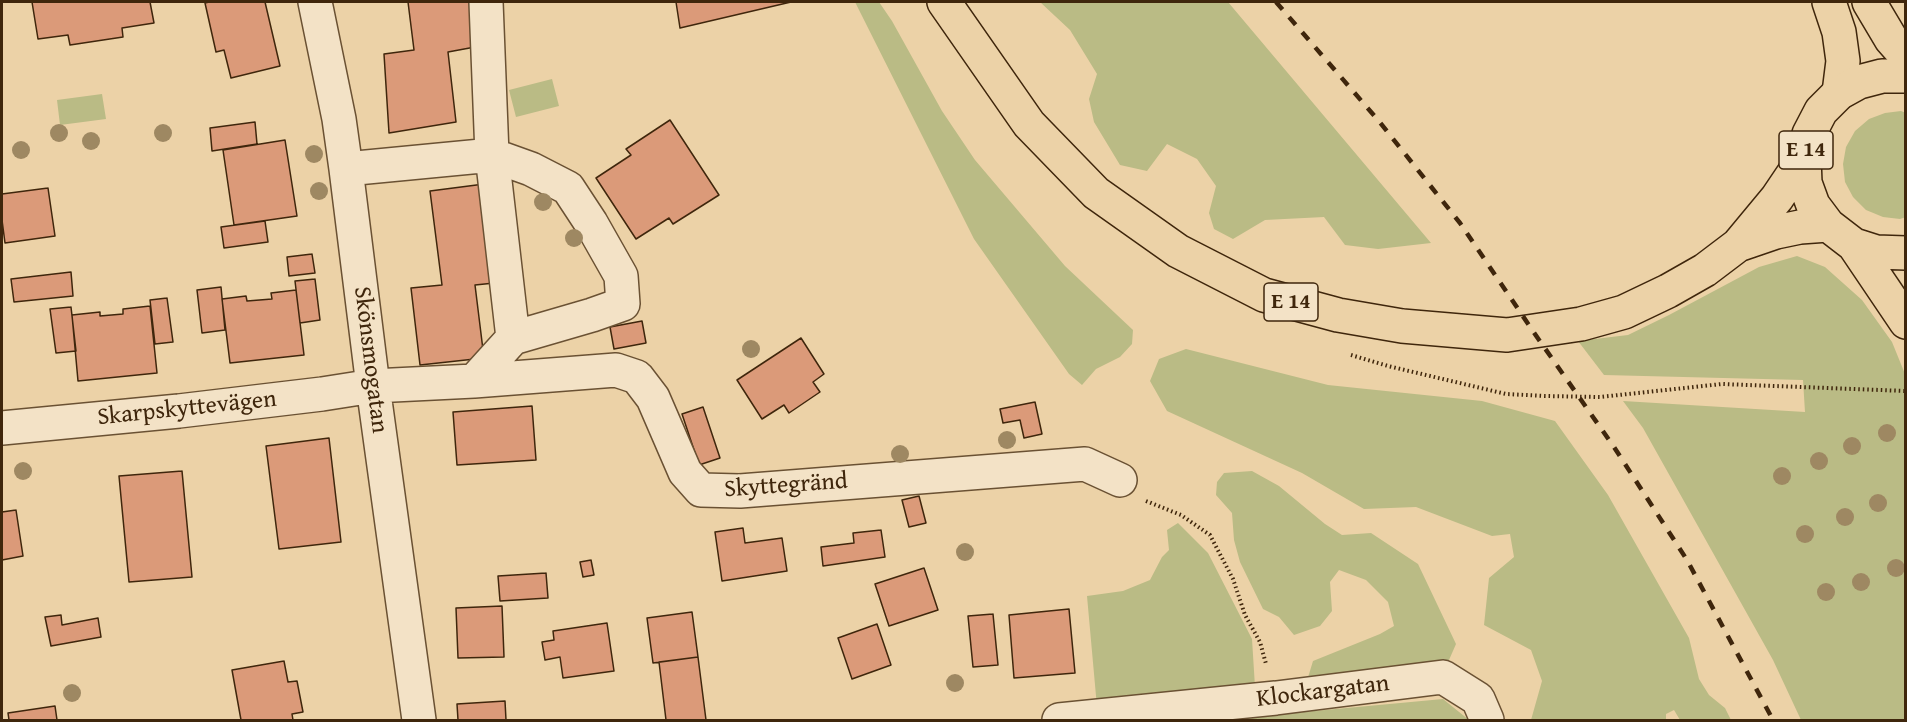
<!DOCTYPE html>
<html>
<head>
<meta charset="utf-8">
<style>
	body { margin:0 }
	#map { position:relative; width:1907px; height:722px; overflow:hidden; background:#ecd2a7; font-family:"Gentium Book Plus",serif }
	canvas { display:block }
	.frame { position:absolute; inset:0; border:3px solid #3f260c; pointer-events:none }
</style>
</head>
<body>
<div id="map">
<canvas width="1907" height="722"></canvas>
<div class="frame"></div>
</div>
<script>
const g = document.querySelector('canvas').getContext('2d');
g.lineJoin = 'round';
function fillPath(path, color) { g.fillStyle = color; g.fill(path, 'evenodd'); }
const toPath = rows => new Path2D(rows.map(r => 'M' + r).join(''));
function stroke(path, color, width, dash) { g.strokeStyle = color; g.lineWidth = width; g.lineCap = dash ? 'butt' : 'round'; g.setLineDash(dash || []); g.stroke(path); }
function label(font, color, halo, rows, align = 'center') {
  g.font = font + ' "Gentium Book Plus",serif'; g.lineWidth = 5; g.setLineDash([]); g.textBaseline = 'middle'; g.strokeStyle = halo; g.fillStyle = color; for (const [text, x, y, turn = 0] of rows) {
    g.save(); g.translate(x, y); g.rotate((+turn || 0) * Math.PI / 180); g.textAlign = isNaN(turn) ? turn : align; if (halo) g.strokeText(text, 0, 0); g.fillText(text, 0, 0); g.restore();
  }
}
fillPath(toPath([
	[855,2,879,2,892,21,942,111,975,160,1065,266,1133,330,1132,344,1120,357,1096,369,1082,385,1069,374,974,239],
	[1040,2,1228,2,1431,243,1378,249,1345,245,1324,217,1265,220,1233,239,1214,229,1209,213,1216,186,1197,159,1167,144,1147,171,1120,165,1094,122,1089,99,1097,74,1070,30],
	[552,79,559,106,516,117,509,90],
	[102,94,106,119,60,125,57,100],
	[1901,111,1906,113,1906,217,1900,219,1883,217,1866,210,1853,197,1845,182,1843,164,1846,147,1855,131,1869,119,1885,113],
	[1797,256,1825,267,1862,300,1892,342,1905,374,1905,720,1801,720,1773,660,1643,428,1623,401,1805,412,1803,380,1604,375,1578,341,1628,335,1669,315,1759,267],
	[1186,349,1328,385,1482,401,1555,421,1608,495,1689,638,1699,679,1709,695,1725,708,1731,720,1680,720,1674,710,1666,714,1666,720,1531,720,1542,681,1531,650,1484,625,1489,578,1514,557,1510,534,1492,536,1416,507,1364,509,1302,473,1167,411,1150,381,1159,359],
	[1252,471,1279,486,1325,524,1342,535,1371,533,1418,564,1456,644,1449,660,1409,672,1306,684,1313,661,1380,634,1394,626,1388,602,1366,580,1339,570,1330,582,1332,611,1320,626,1294,635,1279,617,1263,609,1240,562,1234,540,1232,513,1216,495,1217,482,1224,473],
	[1178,523,1208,553,1252,639,1255,687,1097,707,1087,596,1123,591,1150,580,1162,557,1169,550,1167,530],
	[1443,699,1469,720,1218,720]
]), '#babb85');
const building = toPath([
	[32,2,150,2,154,23,122,28,123,37,70,45,68,35,38,39,32,2],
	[209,2,265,2,280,66,231,78,224,50,216,52,205,3,209,2],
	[408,2,470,2,475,47,448,52,456,122,389,133,384,54,414,50,408,2],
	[676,2,791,2,680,28,676,2],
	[670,120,719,195,673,224,669,218,636,239,596,178,631,155,626,149,670,120],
	[255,122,257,144,212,151,210,128,255,122],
	[285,140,297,216,234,225,223,150,285,140],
	[492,183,504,282,475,285,484,358,420,365,411,288,442,285,430,191,492,183],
	[48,188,55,236,5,243,2,220,2,194,48,188],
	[265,221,268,242,224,248,221,227,265,221],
	[312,254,315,273,289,276,287,257,312,254],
	[71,272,73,296,14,302,11,279,71,272],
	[315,279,320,320,300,323,295,281,315,279],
	[221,287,225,330,202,333,197,290,221,287],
	[296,290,304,355,230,363,222,299,246,296,247,301,272,299,271,293,296,290],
	[167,298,173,342,155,344,150,300,167,298],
	[150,306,157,373,78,381,72,315,100,312,100,316,123,314,123,309,150,306],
	[71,307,76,351,56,353,50,309,71,307],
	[642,321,646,343,614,349,610,327,642,321],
	[801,338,824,374,813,382,820,392,789,413,784,405,762,419,737,380,801,338],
	[1035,402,1042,434,1024,438,1020,420,1003,423,1000,409,1035,402],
	[532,406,536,460,457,465,453,412,532,406],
	[703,407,720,458,699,465,682,414,703,407],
	[329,438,341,542,279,549,266,446,329,438],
	[182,471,192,577,129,582,119,476,182,471],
	[919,496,926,523,909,527,902,500,919,496],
	[16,510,23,556,2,560,2,512,16,510],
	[743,528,745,543,782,538,787,571,722,581,715,532,743,528],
	[881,530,885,557,823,566,821,547,854,543,853,533,881,530],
	[591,560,594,575,583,577,580,562,591,560],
	[924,568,938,610,889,626,875,584,924,568],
	[546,573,548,598,500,601,498,576,546,573],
	[502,606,504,657,458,658,456,608,502,606],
	[1069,609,1075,673,1014,678,1009,615,1069,609],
	[692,612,698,657,653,663,647,618,692,612],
	[993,614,998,665,973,667,968,616,993,614],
	[61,615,62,625,98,618,101,637,51,646,45,617,61,615],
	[607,623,614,671,563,678,560,657,545,660,542,642,554,640,553,631,607,623],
	[877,624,891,665,852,679,838,638,877,624],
	[698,657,706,720,666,720,659,662,698,657],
	[284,661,288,682,297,681,303,712,292,714,293,720,241,720,232,670,284,661],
	[505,701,506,720,458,720,457,704,505,701],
	[55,706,57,720,9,720,8,713,55,706]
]);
fillPath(building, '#db9a79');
stroke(building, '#3f260c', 1.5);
const minor = toPath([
	[315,2,339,119,346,169,373,386,419,720],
	[486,2,492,155,513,338],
	[346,169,492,155,531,169,568,188,591,223,621,276,623,304,592,315,513,338,474,381],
	[2,428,179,411,322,394,373,386,474,381,616,370,637,377,653,398,685,472,701,490,740,491,1085,464,1120,480],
	[1059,720,1276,698,1443,677,1478,699,1487,720]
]);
const major = toPath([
	[1829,2,1839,32,1843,61,1839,93],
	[1869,2,1891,39,1906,56]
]);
const highway = toPath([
	[944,2,1029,124,1096,193,1178,251,1264,295,1338,315,1402,326,1507,335,1581,324,1624,312,1668,291,1705,270,1738,245,1777,198,1804,158],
	[1906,76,1882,76,1859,82,1839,93,1821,111,1809,134,1804,158,1805,183,1813,205,1828,225,1854,245,1876,252,1906,253],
	[1738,245,1776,232,1800,227,1828,225],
	[1854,245,1906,322]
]);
stroke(minor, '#6a5133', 36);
stroke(major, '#3f260c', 36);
stroke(highway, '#3f260c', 36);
stroke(toPath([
	[1351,355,1388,366,1506,394,1545,396,1600,397,1722,384,1906,391],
	[1146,501,1181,515,1210,535,1233,579,1245,615,1260,642,1266,664]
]), '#3f260c', 4, [1.5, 3]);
stroke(minor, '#f3e2c6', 33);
stroke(major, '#ecd2a7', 33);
stroke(highway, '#ecd2a7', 33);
stroke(toPath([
	[1276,2,1378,120,1460,223,1537,337,1614,447,1687,560,1773,720]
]), '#3f260c', 4.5, [10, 10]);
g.fillStyle = '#9e8862';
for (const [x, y] of [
	[59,133],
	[163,133],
	[91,141],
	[21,150],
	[314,154],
	[319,191],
	[543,202],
	[574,238],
	[751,349],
	[1887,433],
	[1007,440],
	[1852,446],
	[900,454],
	[1819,461],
	[23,471],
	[1782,476],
	[1878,503],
	[1845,517],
	[1805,534],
	[965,552],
	[1896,568],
	[1861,582],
	[1826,592],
	[955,683],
	[72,693]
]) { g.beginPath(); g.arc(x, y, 9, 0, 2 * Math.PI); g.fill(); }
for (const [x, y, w] of [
	[1806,150,54],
	[1291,302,54]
]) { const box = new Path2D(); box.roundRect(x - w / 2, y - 19, w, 38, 4.5); g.fillStyle = '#f3e2c6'; g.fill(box); stroke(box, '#3f260c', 1.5); }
label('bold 22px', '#3f260c', null, [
	["E 14",1806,150],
	["E 14",1291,302]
]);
label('24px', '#3f260c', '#f3e2c6', [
	["Skönsmogatan",370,360,83],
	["Skarpskyttevägen",187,409,-6],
	["Skyttegränd",786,486,-4],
	["Klockargatan",1323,692,-7]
]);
</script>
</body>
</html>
